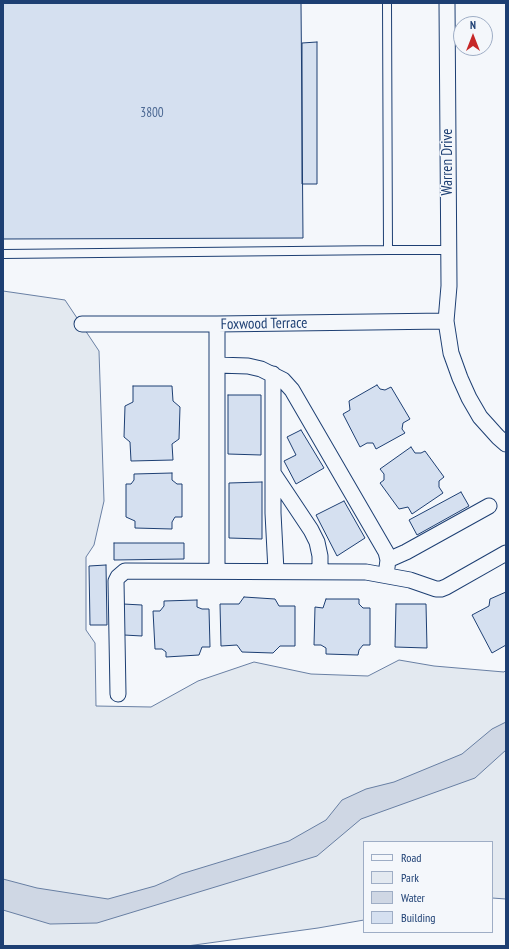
<!DOCTYPE html>
<html>
<head>
<meta charset="utf-8">
<style>
	body { margin:0 }
	#map { position:relative; width:509px; height:949px; overflow:hidden; background:#f4f7fb; font-family:"PT Sans Narrow",sans-serif }
	canvas { display:block }
	.frame { position:absolute; inset:0; border:4px solid #1d3f73; pointer-events:none }
	.legend { position:absolute; left:363px; top:841px; width:130px; height:92px; box-sizing:border-box; background:#f4f7fb; border:1px solid #9eadc5; margin:0; padding:5px 7px; list-style:none; font-size:12px; color:#1d3f73 }
	.legend li { display:flex; align-items:center; gap:8px; height:20px }
	.legend b { width:20px; border:1px solid #9eadc5 }
	.north { position:absolute; left:453px; top:16px; width:40px; height:40px; box-sizing:border-box; background:#f4f7fb; border:1px solid #9eadc5; border-radius:50%; rotate:0deg; font-size:11px; font-weight:700; line-height:16px; text-align:center; color:#1d3f73 }
	.north::after { content:''; display:block; margin:auto; width:14px; height:18px; background:#c62828; clip-path:polygon(50% 0,100% 100%,50% 72%,0 100%) }
</style>
</head>
<body>
<div id="map">
<canvas width="509" height="949"></canvas>
<div class="frame"></div>
<ul class="legend">
<li><b style="height:5px;background:#f4f7fb"></b>Road</li>
<li><b style="height:11px;background:#e3e9f0"></b>Park</li>
<li><b style="height:11px;background:#cfd7e4"></b>Water</li>
<li><b style="height:11px;background:#d5e0f0"></b>Building</li>
</ul>
<div class="north">N</div>
</div>
<script>
const g = document.querySelector('canvas').getContext('2d');
g.lineJoin = 'round';
function fillPath(path, color) { g.fillStyle = color; g.fill(path, 'evenodd'); }
const toPath = rows => new Path2D(rows.map(r => 'M' + r).join(''));
function stroke(path, color, width, dash) { g.strokeStyle = color; g.lineWidth = width; g.lineCap = dash ? 'butt' : 'round'; g.setLineDash(dash || []); g.stroke(path); }
function label(font, color, halo, rows, align = 'center') {
  g.font = font + ' "PT Sans Narrow",sans-serif'; g.lineWidth = 3; g.setLineDash([]); g.textBaseline = 'middle'; g.strokeStyle = halo; g.fillStyle = color; for (const [text, x, y, turn = 0] of rows) {
    g.save(); g.translate(x, y); g.rotate((+turn || 0) * Math.PI / 180); g.textAlign = isNaN(turn) ? turn : align; if (halo) g.strokeText(text, 0, 0); g.fillText(text, 0, 0); g.restore();
  }
}
const green = toPath([
	[3,291,65,300,99,351,104,501,94,545,86,557,86,630,95,643,96,706,151,707,198,681,254,662,311,674,368,676,399,660,434,666,504,672,506,670,506,899,492,898,492,842,364,842,364,920,318,928,187,946,3,946,3,291]
]);
fillPath(green, '#e3e9f0');
stroke(green, '#687fa3', 1);
const water = toPath([
	[506,722,506,750,475,778,361,819,317,856,97,923,50,924,3,910,3,879,37,888,108,899,155,886,171,879,181,874,289,841,326,820,342,800,366,789,394,782,462,754,492,729,506,722]
]);
fillPath(water, '#cfd7e4');
stroke(water, '#687fa3', 1);
const building = toPath([
	[3,3,301,3,303,238,3,239,3,3],
	[317,42,317,184,302,184,302,43,317,42],
	[377,385,380,389,385,390,391,387,410,419,403,423,402,429,405,433,376,449,373,443,367,443,360,447,343,414,350,410,349,401,377,385],
	[133,386,172,386,173,401,180,407,179,439,172,444,173,460,131,461,130,442,124,437,125,406,133,402,133,386],
	[228,395,261,395,261,455,228,454,228,395],
	[301,430,324,468,296,484,284,461,296,455,287,437,301,430],
	[411,447,415,453,421,453,425,451,444,477,439,481,439,487,443,493,412,514,408,507,399,509,380,483,384,480,384,474,380,469,411,447],
	[172,473,172,480,177,484,182,484,182,517,175,517,172,522,172,529,135,528,135,521,126,517,126,484,131,484,134,480,134,474,172,473],
	[262,482,262,539,229,538,229,483,262,482],
	[461,492,469,506,417,535,409,520,461,492],
	[344,501,365,538,337,556,316,515,344,501],
	[114,543,184,543,184,559,114,560,114,543],
	[106,565,107,625,90,625,89,566,106,565],
	[506,592,506,645,492,653,472,615,489,606,490,599,506,592],
	[244,597,275,599,279,606,295,606,295,646,280,646,273,653,242,652,237,645,221,646,220,604,239,604,244,597],
	[326,599,359,599,359,604,363,608,370,608,370,645,363,645,359,650,358,655,326,654,326,648,321,645,314,645,315,607,323,608,326,599],
	[197,600,197,607,202,609,209,609,210,647,202,647,199,655,166,657,166,652,162,649,155,649,153,611,160,611,164,606,164,601,197,600],
	[123,604,142,605,142,636,124,635,123,604],
	[396,604,426,604,427,648,395,647,396,604]
]);
fillPath(building, '#d5e0f0');
stroke(building, '#1d3f73', 1);
const lane = toPath([
	[387,3,388,250,448,250],
	[3,254,388,250]
]);
const street = toPath([
	[447,3,449,286,446,321,451,353,460,378,469,398,480,417,498,437,506,444],
	[82,324,217,324,446,321],
	[217,324,217,571],
	[217,365,248,366,261,369,283,380,292,390,386,552,388,560,386,575],
	[273,374,273,513,276,571],
	[273,473,311,530,317,542,320,556,320,571],
	[388,560,406,552,489,506],
	[118,694,116,581,118,577,125,571,366,572,410,580,436,589,441,589,446,587,506,553]
]);
stroke(lane, '#1d3f73', 10);
stroke(street, '#1d3f73', 17);
stroke(lane, '#f4f7fb', 8);
stroke(street, '#f4f7fb', 15);
label('13px', '#4b6792', null, [
	["3800",152,113]
]);
label('15px', '#1d3f73', '#f4f7fb', [
	["Warren Drive",448,162,-90],
	["Foxwood Terrace",264,324,-1]
]);
</script>
</body>
</html>
